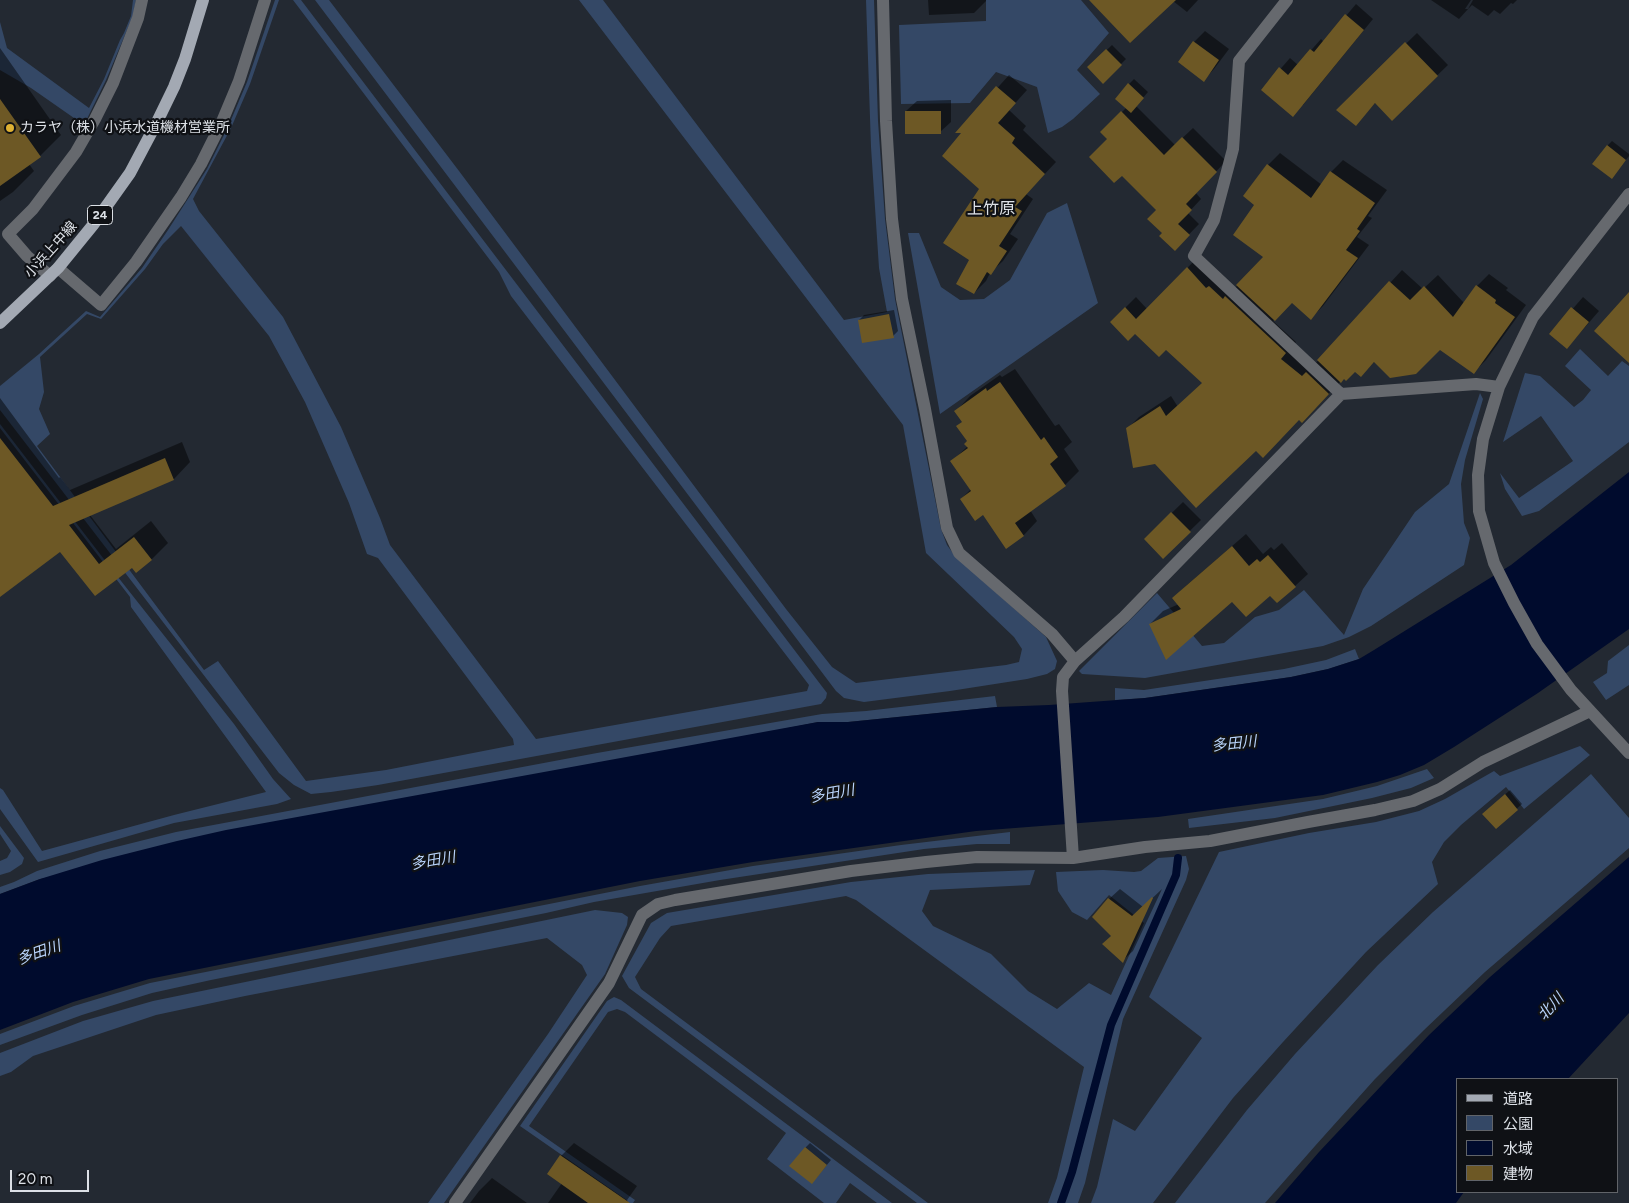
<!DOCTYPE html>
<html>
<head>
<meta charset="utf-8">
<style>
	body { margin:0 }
	#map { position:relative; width:1629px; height:1203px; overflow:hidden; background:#232932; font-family:Figtree,"Noto Sans JP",sans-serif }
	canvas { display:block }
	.legend { position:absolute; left:1456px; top:1078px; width:162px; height:115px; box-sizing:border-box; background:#0f1115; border:1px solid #616469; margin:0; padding:6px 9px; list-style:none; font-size:15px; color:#dce0e6 }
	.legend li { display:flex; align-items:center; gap:10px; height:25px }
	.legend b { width:25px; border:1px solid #616469 }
	.scale { position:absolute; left:10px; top:1170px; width:79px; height:22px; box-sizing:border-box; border:2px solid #dce0e6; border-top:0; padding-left:6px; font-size:15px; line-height:18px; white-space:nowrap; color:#dce0e6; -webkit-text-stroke:4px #0f1115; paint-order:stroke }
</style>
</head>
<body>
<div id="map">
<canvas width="1629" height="1203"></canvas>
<ul class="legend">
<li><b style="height:6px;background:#a3a9b3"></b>道路</li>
<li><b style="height:14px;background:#344866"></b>公園</li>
<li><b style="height:14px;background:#000b2d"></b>水域</li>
<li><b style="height:14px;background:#6d5825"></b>建物</li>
</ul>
<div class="scale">20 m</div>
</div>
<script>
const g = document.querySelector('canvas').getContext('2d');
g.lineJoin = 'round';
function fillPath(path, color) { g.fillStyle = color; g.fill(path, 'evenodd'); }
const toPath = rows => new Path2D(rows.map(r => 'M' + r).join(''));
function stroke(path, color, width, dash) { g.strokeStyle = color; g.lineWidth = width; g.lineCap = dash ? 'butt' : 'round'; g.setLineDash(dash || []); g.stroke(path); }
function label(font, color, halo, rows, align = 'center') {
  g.font = font + ' Figtree,"Noto Sans JP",sans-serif'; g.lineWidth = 4.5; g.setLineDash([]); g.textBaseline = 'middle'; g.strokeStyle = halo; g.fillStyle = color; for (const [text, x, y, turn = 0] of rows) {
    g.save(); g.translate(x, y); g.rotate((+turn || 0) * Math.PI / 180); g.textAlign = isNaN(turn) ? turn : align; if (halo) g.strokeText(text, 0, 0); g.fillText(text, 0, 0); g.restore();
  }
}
fillPath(toPath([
	[133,0,136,0,133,16,106,80,84,125,31,88,0,70,0,22,7,48,89,108,104,79,120,40,124,33,131,16],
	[275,0,279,0,250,84,231,128,193,199,199,211,283,317,341,427,380,518,390,545,536,739,807,691,809,685,511,296,499,272,293,0,301,0,827,693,826,698,821,704,378,785,331,792,311,794,294,785,279,773,0,410,0,386,39,354,86,311,100,317,142,268,168,230,207,169,228,127,247,82],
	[181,226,269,336,305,402,349,503,367,554,378,558,513,739,514,745,386,770,306,781,218,661,204,670,37,446,50,434,39,409,44,392,40,357,87,314,101,319,145,269,163,244],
	[315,0,329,0,459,171,786,609,832,667,856,683,1006,665,1019,662,1022,649,1014,637,926,553,903,425,579,0,603,0,844,320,887,312,879,268,871,147,866,0,874,0,878,121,885,219,895,299,941,529,947,545,955,556,1046,637,1057,661,1055,669,1047,674,1027,679,950,691,864,702,844,698,836,691],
	[986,0,1081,0,1109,33,1077,70,1100,94,1073,119,1062,127,1048,133,1037,87,996,72,970,103,901,104,899,25,986,21],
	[1067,203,1098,303,940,414,908,233,919,233,941,287,960,300,984,299,1010,280,1047,213],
	[1580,349,1608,376,1622,361,1629,366,1629,442,1539,511,1522,516,1505,489,1500,473,1519,498,1573,461,1541,416,1503,442,1525,373,1540,376,1574,407,1583,400,1591,390,1565,366],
	[1480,393,1483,399,1465,460,1461,484,1464,523,1470,538,1464,565,1371,626,1349,637,1323,646,1145,678,1082,674,1079,671,1157,593,1202,646,1224,643,1255,617,1279,610,1304,590,1344,635,1363,589,1415,512,1449,484],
	[0,424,110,567,234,724,273,779,291,799,277,804,174,823,38,862,0,809,0,788,3,790,42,851,174,815,266,792,131,607,130,597,0,428],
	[1629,645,1629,685,1606,700,1593,682,1607,673,1608,661],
	[1355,649,1359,659,1328,669,1291,677,1145,698,1115,700,1115,688,1144,690,1284,669,1326,660],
	[995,696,997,707,848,722,818,722,40,879,0,894,0,887,14,882,37,871,100,851,176,832,597,753,822,714,866,711],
	[1580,746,1590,755,1524,809,1506,787,1461,825,1444,842,1432,862,1438,884,1366,952,1283,1042,1233,1098,1153,1203,1091,1203,1097,1187,1113,1119,1135,1131,1202,1038,1149,997,1219,852,1309,833,1376,822,1419,811,1445,799,1494,771,1500,776],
	[1427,769,1434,778,1411,788,1372,798,1275,818,1189,828,1188,819,1323,799,1377,786],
	[1591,774,1629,818,1629,848,1485,972,1424,1030,1375,1079,1315,1146,1265,1203,1175,1203,1247,1110,1295,1054,1378,965,1433,912],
	[0,826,24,858,22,864,10,872,0,875,0,861,7,858,11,851,0,834],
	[1010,832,1010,844,977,844,924,849,720,880,594,902,546,913,211,980,152,993,82,1015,0,1045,0,1034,74,1006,150,983,640,886,753,866,901,845],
	[1186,856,1189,869,1186,880,1123,1019,1085,1183,1078,1203,1048,1203,1057,1178,1084,1067,856,900,846,896,671,926,660,938,635,977,641,989,928,1203,917,1203,629,988,622,976,651,923,667,913,851,882,928,874,1035,870,1030,885,930,890,922,911,933,926,991,954,1028,991,1057,1009,1089,983,1111,995,1144,923,1109,895,1087,920,1072,912,1058,891,1056,872,1103,870,1134,872,1141,871,1158,858],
	[595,910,622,913,628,917,627,925,605,974,444,1203,428,1203,548,1034,587,975,582,965,547,938,245,996,156,1015,33,1056,11,1072,0,1076,0,1053,83,1021,153,1001],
	[614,997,621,1000,892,1203,877,1203,850,1183,836,1203,824,1203,767,1159,786,1133,625,1012,617,1009,608,1012,529,1126,635,1200,633,1203,627,1203,628,1201,520,1126,607,1001]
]), '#344866');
fillPath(toPath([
	[1629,472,1629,629,1538,693,1454,747,1424,765,1400,775,1377,782,1323,795,1158,817,976,831,753,862,640,881,149,979,73,1002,0,1030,0,894,40,879,102,860,177,841,226,830,818,722,848,722,997,707,1049,705,1145,698,1291,677,1328,669,1359,659,1374,650,1511,565],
	[1629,857,1629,1013,1568,1079,1458,1079,1458,1192,1464,1192,1456,1203,1275,1203,1319,1152,1429,1035,1490,977]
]), '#000b2d');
fillPath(toPath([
	[928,0,986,0,986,1,974,13,929,15],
	[1091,0,1198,0,1187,12,1173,1],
	[1431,0,1471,0,1465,9,1468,9,1473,0,1517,0,1513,4,1511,3,1500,14,1494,10,1488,16,1472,5,1469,8,1459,19],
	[1356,4,1373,19,1303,105,1262,90,1290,58,1298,65,1321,39,1324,42],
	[1205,31,1229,49,1214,69,1204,80,1179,62,1194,42],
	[1417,33,1448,65,1392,119,1376,102,1355,125,1348,100],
	[1112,45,1126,59,1103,82,1089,67],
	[0,48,61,135,40,156,29,164,34,171,13,192,0,201],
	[1009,75,1027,90,1009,110,1026,126,1023,130,1056,162,1026,194,1033,199,1010,234,1018,239,1003,261,990,273,986,281,974,293,971,260,981,189,964,132,958,132],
	[1134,79,1148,92,1136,106,1175,145,1193,128,1226,161,1196,193,1201,199,1188,213,1199,224,1175,249,1163,233,1158,210,1109,139,1102,132,1126,108,1129,84],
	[951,100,951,122,940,132,906,111,917,101],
	[1612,141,1629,154,1629,156,1612,177,1607,146],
	[1280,153,1322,185,1331,172,1343,160,1387,190,1368,216,1372,218,1357,237,1369,245,1323,306,1311,318,1292,301,1273,321,1296,342,1291,348,1313,366,1402,270,1423,289,1438,275,1464,303,1477,286,1489,274,1508,288,1506,290,1526,305,1486,360,1474,372,1440,348,1375,361,1361,376,1355,371,1344,378,1302,421,1299,418,1128,428,1139,417,1171,396,1178,407,1204,383,1166,349,1135,332,1111,322,1136,297,1147,309,1198,257,1234,289,1265,257,1256,205,1244,196,1268,165],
	[1583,297,1599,311,1567,348,1551,334],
	[894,310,898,331,893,336,859,320,864,315],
	[1015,369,1055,426,1059,424,1072,442,1064,449,1079,471,1065,485,1030,510,1037,521,1023,536,983,513,961,499,971,489,952,461,968,446,969,441,963,421,956,411,970,396,1000,375,1002,377],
	[0,398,59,478,60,477,70,490,182,442,190,462,174,479,90,515,116,549,151,521,168,543,151,560,132,566,95,595,60,550,0,595],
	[1183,502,1201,520,1163,557,1145,539],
	[1246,534,1263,554,1271,547,1274,550,1282,543,1308,574,1295,586,1271,594,1232,601,1150,624,1163,611,1179,604,1174,598,1187,585],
	[1510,790,1522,804,1496,827,1489,809],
	[1120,889,1143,907,1162,889,1133,951,1122,961,1112,936,1109,899],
	[574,1143,637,1186,625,1203,548,1203,562,1183,561,1156],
	[810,1143,831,1160,817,1177,805,1148],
	[492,1178,527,1203,470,1203,479,1191]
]), '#0007');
stroke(toPath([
	[1061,1203,1072,1172,1111,1025,1176,875,1178,858]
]), '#000b2d', 8);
fillPath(toPath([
	[1089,0,1176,0,1130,43],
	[1345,14,1364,30,1293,117,1261,90,1279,67,1288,75,1310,49,1314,52],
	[1193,41,1219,60,1204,82,1178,62],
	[1405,42,1438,76,1392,121,1375,103,1356,126,1336,110],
	[1106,49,1122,65,1103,84,1087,67],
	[1128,83,1144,98,1131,113,1115,99],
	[996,86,1016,103,998,123,1015,138,1012,143,1045,174,1015,207,1022,211,999,246,1007,251,991,275,987,272,974,294,956,284,969,260,943,243,979,189,942,156,961,133,955,133],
	[0,99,41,157,0,186],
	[905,111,941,111,941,134,905,134],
	[1121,111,1164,155,1182,137,1217,172,1186,204,1192,210,1178,224,1190,235,1175,251,1159,236,1162,233,1147,219,1156,210,1122,176,1114,183,1089,157,1107,139,1100,132],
	[1607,145,1626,160,1612,179,1592,164],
	[1267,164,1311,198,1330,171,1375,203,1357,229,1360,231,1346,250,1358,258,1311,320,1292,303,1275,321,1236,285,1263,257,1233,235,1254,205,1243,196],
	[1187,267,1206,288,1209,286,1223,299,1225,296,1286,353,1281,359,1302,376,1306,372,1329,394,1302,423,1299,420,1263,458,1256,451,1196,508,1155,464,1133,468,1126,428,1160,406,1166,416,1202,383,1166,350,1159,357,1135,334,1128,341,1110,322,1125,307,1136,319],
	[1389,281,1410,300,1424,286,1453,317,1476,285,1496,300,1495,303,1515,317,1474,374,1440,350,1416,374,1390,378,1374,362,1361,377,1355,372,1346,381,1344,379,1341,383,1317,360],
	[1629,292,1629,363,1594,331],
	[1571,307,1589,322,1567,349,1549,334],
	[889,314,894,338,862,343,858,320],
	[1000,382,1041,440,1044,437,1058,457,1050,464,1066,486,1015,523,1024,536,1006,549,983,515,975,521,960,499,971,491,950,461,968,448,964,444,967,441,956,426,962,422,954,411,986,388,987,391],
	[0,438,53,506,165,458,174,480,69,525,99,564,134,537,152,560,136,573,132,568,95,596,60,552,0,597],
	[1171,512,1191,532,1163,559,1144,539],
	[1232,546,1249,566,1257,559,1260,562,1268,555,1296,587,1277,603,1270,596,1246,617,1232,602,1166,660,1149,624,1181,609,1172,598],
	[1505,794,1518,810,1496,829,1482,814],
	[1152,897,1153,898,1123,963,1102,944,1111,936,1092,917,1108,898,1132,916],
	[805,1147,827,1165,812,1184,789,1166],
	[560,1155,630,1203,588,1203,547,1174]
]), '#6d5825');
stroke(toPath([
	[883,0,886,121,892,219,902,299,925,409,947,528,959,553,1052,634,1075,661,1063,677,1062,691,1073,858],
	[1287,0,1239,61,1233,149,1214,220,1194,256,1341,394],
	[1629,194,1533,317,1499,387,1483,439,1478,475,1479,511,1494,563,1514,603,1537,644,1571,690,1629,753],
	[58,268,101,305,136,262,181,197,201,164,221,124,239,81,265,0],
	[50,276,27,256,8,234,33,209,76,152,95,119,113,83,138,18,142,0],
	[1075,661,1124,617,1341,394,1476,384,1499,387],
	[455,1203,609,983,642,915,658,904,675,900,851,871,926,862,977,857,1073,858,1145,847,1210,841,1308,822,1375,810,1413,801,1440,789,1483,762,1590,711]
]), '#66696e', 12);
stroke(toPath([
	[0,323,58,268,93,225,130,173,157,122,174,87,185,59,203,0]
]), '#a3a9b3', 12);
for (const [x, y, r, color] of [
	[10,128,5,"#deb133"]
]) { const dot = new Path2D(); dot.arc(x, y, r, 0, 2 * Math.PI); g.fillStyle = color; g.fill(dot); stroke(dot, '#0f1115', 2); }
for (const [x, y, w] of [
	[100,215,25]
]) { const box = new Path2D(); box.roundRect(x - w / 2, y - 9.5, w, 19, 4); g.fillStyle = '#0f1115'; g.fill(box); stroke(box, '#dce0e6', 1); }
label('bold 12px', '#dce0e6', null, [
	["24",100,215]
]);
label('14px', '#dce0e6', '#0f1115', [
	["カラヤ（株）小浜水道機材営業所",20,128]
], 'left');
label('14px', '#dce0e6', '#0f1115', [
	["小浜上中線",51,250,-48]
]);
label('italic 15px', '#b8d3fa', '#0f1115', [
	["多田川",1234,744,-6],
	["多田川",832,794,-10],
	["多田川",433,861,-10],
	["多田川",39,953,-19],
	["北川",1551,1007,-47]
]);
label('16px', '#dce0e6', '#0f1115', [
	["上竹原",991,209]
]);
</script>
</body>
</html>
